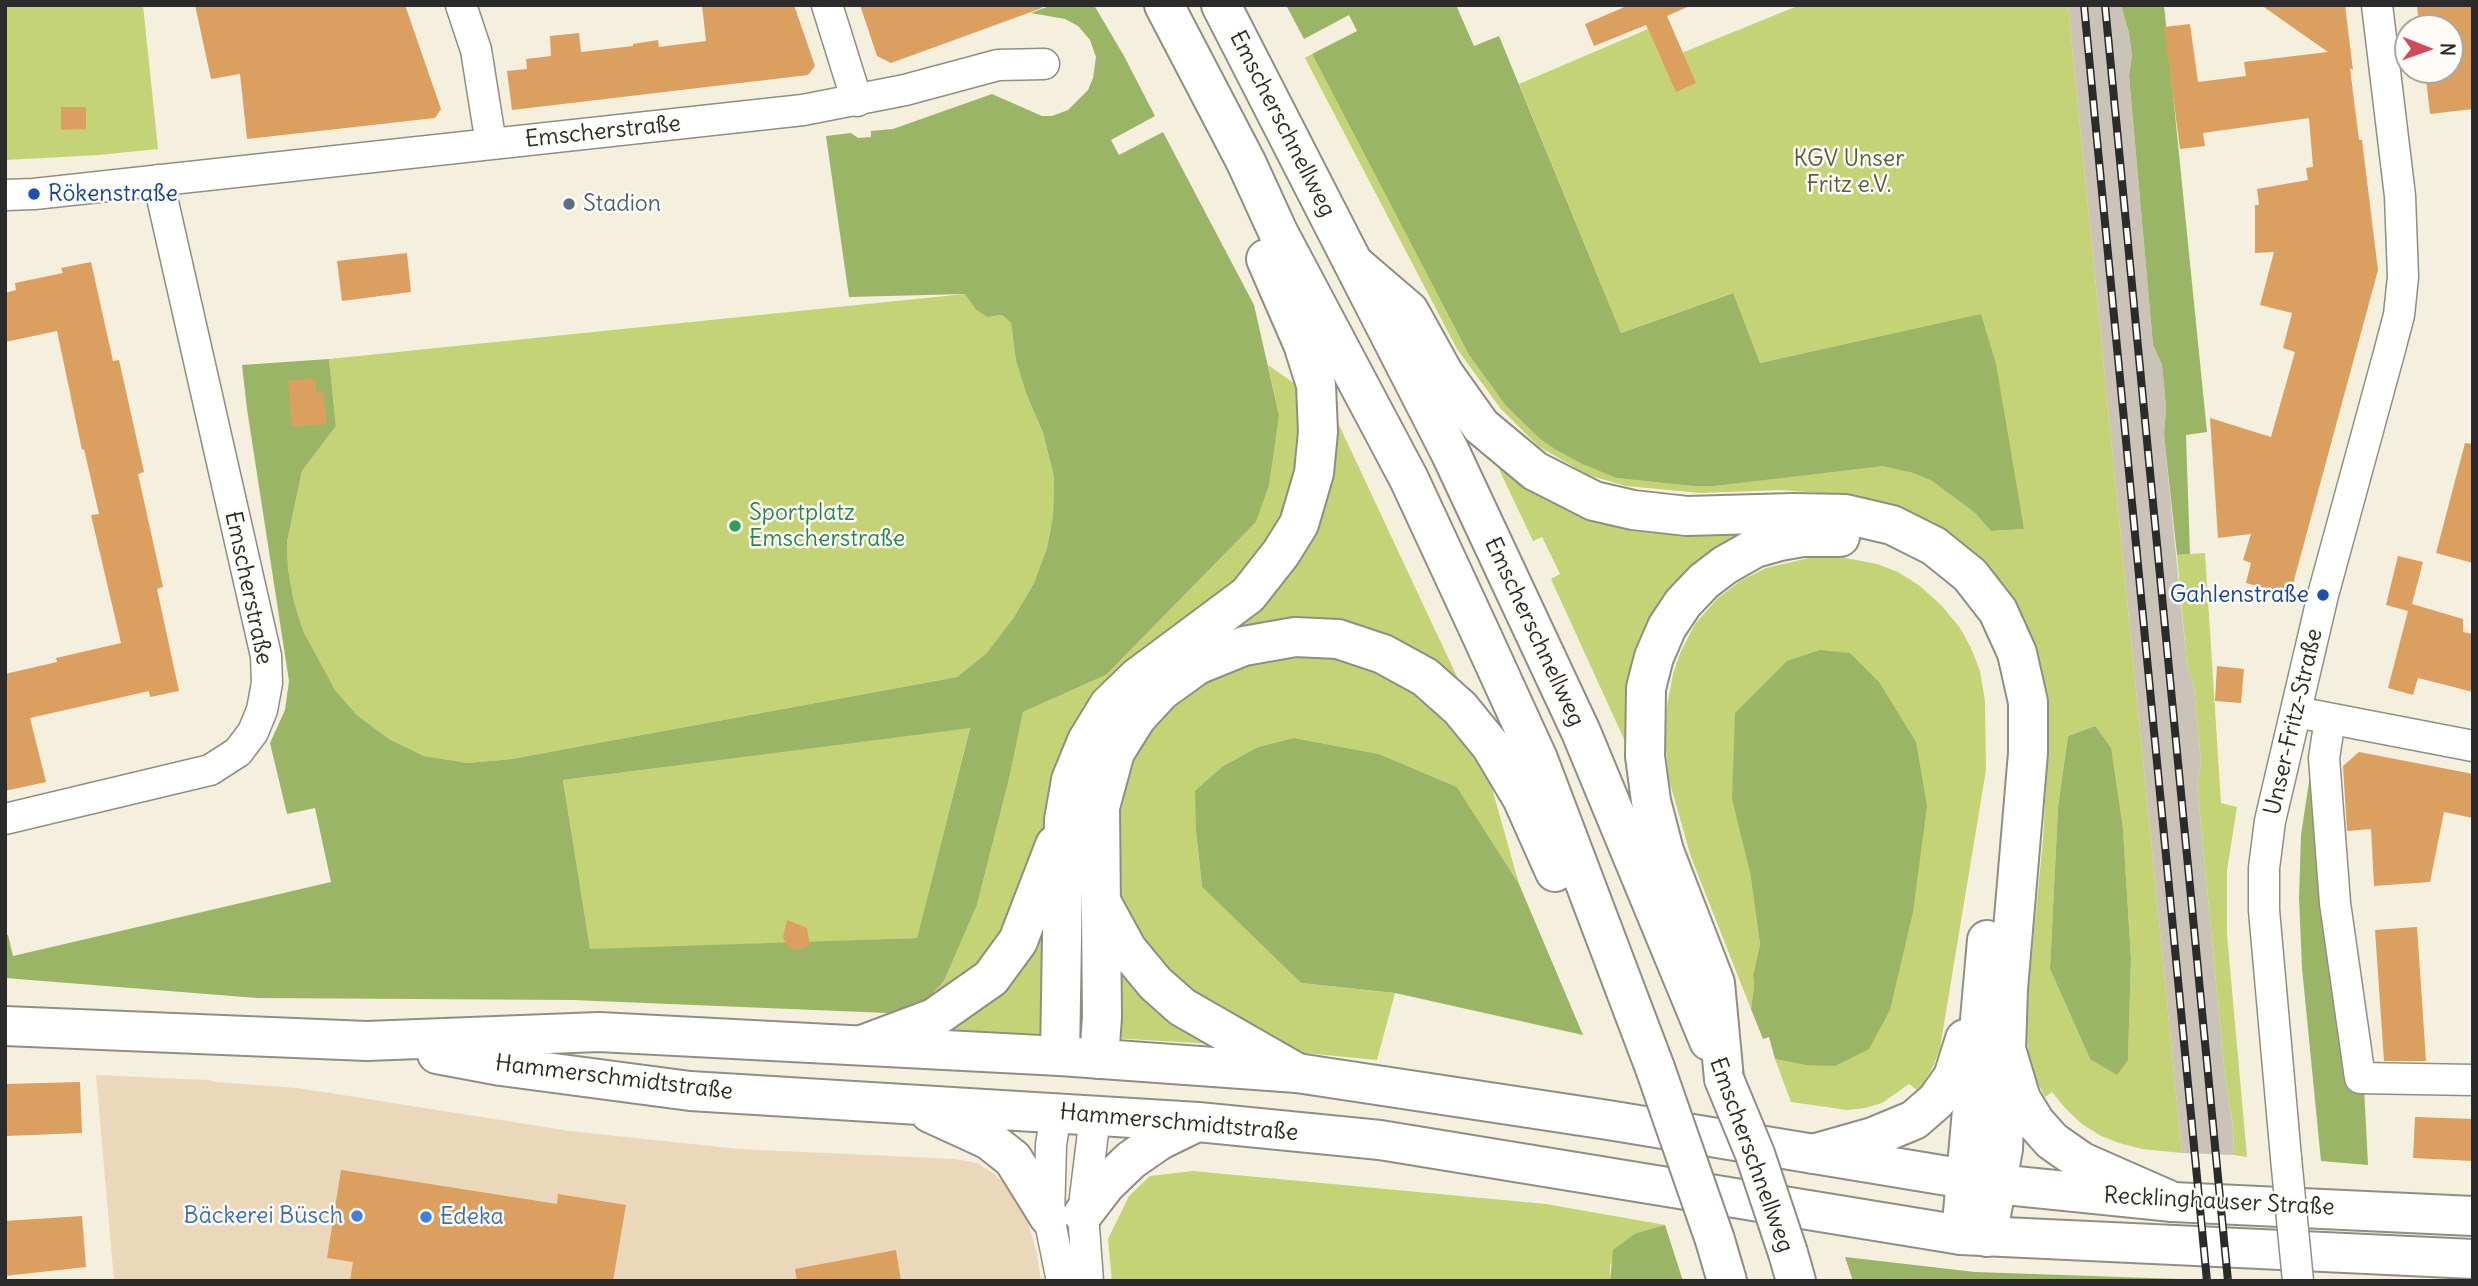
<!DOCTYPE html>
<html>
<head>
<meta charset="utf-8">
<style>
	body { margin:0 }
	#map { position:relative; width:2478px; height:1286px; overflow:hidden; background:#f4f0dd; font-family:Delius,sans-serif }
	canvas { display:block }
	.frame { position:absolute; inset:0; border:7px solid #2b2b2b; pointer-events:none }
	.north { position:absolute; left:2394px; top:14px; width:70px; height:70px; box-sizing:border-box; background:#fdfcf7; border:2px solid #a9a8a5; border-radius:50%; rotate:91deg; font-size:19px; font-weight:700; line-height:28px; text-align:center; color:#2b2b2b }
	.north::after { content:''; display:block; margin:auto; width:24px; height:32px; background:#d1495b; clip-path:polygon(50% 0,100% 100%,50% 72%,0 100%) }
</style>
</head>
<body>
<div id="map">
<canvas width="2478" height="1286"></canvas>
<div class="frame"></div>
<div class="north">N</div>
</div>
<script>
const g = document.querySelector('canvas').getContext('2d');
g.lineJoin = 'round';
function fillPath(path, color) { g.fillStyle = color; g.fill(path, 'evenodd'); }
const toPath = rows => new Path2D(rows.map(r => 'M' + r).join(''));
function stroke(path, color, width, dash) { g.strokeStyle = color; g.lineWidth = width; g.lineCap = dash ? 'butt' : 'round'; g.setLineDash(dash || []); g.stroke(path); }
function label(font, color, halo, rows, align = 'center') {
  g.font = font + ' Delius,sans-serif'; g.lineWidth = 5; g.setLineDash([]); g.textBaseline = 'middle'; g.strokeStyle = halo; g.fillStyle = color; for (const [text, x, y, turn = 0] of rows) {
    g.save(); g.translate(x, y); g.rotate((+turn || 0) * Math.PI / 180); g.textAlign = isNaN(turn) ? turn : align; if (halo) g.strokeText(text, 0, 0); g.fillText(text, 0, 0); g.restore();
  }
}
fillPath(toPath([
	[96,1075,209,1080,216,1082,298,1088,570,1131,739,1149,955,1159,977,1163,996,1175,1014,1194,1027,1219,1037,1254,1041,1281,114,1281]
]), '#ebd8ba');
fillPath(toPath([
	[2068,5,2121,5,2129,33,2132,56,2129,76,2153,345,2162,365,2166,407,2164,435,2187,665,2194,687,2201,762,2197,782,2225,1077,2233,1126,2234,1155,2182,1153]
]), '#cbc3b8');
fillPath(toPath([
	[5,5,143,5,158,149,99,155,5,160],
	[1800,5,2068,5,2182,1153,2142,1149,2119,1143,2101,1136,2082,1124,2066,1109,2052,1092,2045,1097,2032,1072,2026,1037,2027,1002,2043,840,2049,725,2038,658,2018,608,2002,584,1981,558,1958,539,1934,523,1890,505,1821,493,1780,490,1700,493,1626,486,1588,475,1538,446,1501,409,1457,349,1305,58,1312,54,1469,355,1506,406,1540,439,1556,450,1582,464,1616,478,1692,486,1715,486,1883,465,1913,473,1932,481,1975,513,1991,531,2024,529,1981,315,1760,363,1732,293,1621,333,1519,84,1648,29,1662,61],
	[2095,726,2123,829,2131,959,2128,1060,2090,1059,2050,969,2058,807,2068,736],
	[965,294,976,310,987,317,1002,315,1011,323,1016,361,1026,393,1043,433,1054,477,1053,516,1047,548,1034,583,1014,617,988,653,957,677,511,759,468,763,424,756,389,739,357,715,335,690,318,662,304,633,294,602,288,569,287,542,302,471,336,426,329,359],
	[1268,365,1332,410,1466,696,1519,884,1457,787,1379,754,1294,738,1258,747,1223,766,1196,791,1196,831,1202,887,1301,983,1395,993,1377,1060,1213,1044,1044,1034,928,1031,887,1013,922,1005,944,981,977,905,1010,775,1023,712,1106,675,1256,522,1279,415],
	[1497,465,1778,526,1724,552,1628,748,1551,579,1560,574,1542,537,1533,541],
	[2205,553,2221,803,2237,807,2227,870,2227,934,2247,1157,2234,1155,2233,1126,2225,1077,2197,782,2201,762,2194,687,2187,665,2177,555],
	[1813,557,1840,557,1877,564,1898,572,1920,586,1942,606,1960,628,1971,648,1980,671,1985,701,1986,770,1940,1048,1933,1067,1918,1091,1909,1084,1882,1103,1865,1108,1847,1110,1791,1102,1775,1059,1805,1065,1750,872,1760,944,1753,975,1754,987,1751,1009,1691,857,1669,780,1666,750,1666,711,1673,674,1681,651,1695,624,1717,599,1740,581,1766,568],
	[970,727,917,938,669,947,651,952,632,948,590,950,563,780],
	[1193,1171,1546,1204,1665,1225,1636,1233,1610,1265,1610,1281,1112,1281,1108,1239,1129,1196,1150,1176]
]), '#c4d376');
fillPath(toPath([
	[1052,5,1094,5,1124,56,1155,116,1111,140,1119,155,1163,132,1254,305,1279,415,1269,485,1256,522,1106,675,1023,712,1010,775,977,905,944,981,922,1005,887,1013,573,1000,257,998,5,978,5,935,8,935,13,956,331,882,315,808,287,814,270,743,285,710,289,681,247,409,242,365,329,359,336,426,302,471,287,542,288,569,294,602,304,633,335,690,357,715,389,739,424,756,468,763,511,759,957,677,987,653,1014,617,1034,583,1047,548,1053,516,1054,477,1043,433,1026,393,1016,361,1011,323,1002,315,987,317,976,310,965,294,849,297,826,136,851,133,858,138,871,137,871,131,893,129,992,94,1042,116,1052,116,1068,110,1088,90,1093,78,1096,57,1090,40,1078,26,1065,19,1031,13],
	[970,728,917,938,590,949,563,780],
	[1286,5,1456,5,1474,46,1499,36,1621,333,1733,293,1760,363,1981,314,1996,364,2024,529,1991,531,1975,513,1932,481,1913,473,1883,466,1715,486,1692,486,1616,478,1582,464,1556,450,1540,439,1506,406,1469,355,1312,54,1357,31,1349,15,1304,39],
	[2121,5,2164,5,2207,432,2186,435,2190,554,2177,555,2164,435,2166,407,2162,365,2153,345,2129,76,2132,56,2129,33],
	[1820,650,1850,653,1879,682,1916,742,1927,806,1913,912,1890,1010,1869,1049,1835,1066,1805,1065,1775,1059,1769,1037,1763,1039,1751,1009,1754,987,1753,975,1760,944,1750,872,1732,799,1735,713,1787,661],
	[2095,726,2111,748,2123,829,2131,959,2128,1060,2117,1075,2090,1059,2050,969,2058,807,2068,736],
	[1294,738,1379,754,1457,787,1519,884,1583,1035,1395,993,1301,983,1202,887,1196,831,1195,791,1223,766,1258,747],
	[2312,762,2364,1087,2368,1165,2321,1161,2302,968,2299,898,2301,835],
	[1665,1225,1683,1281,1610,1281,1613,1250,1636,1233],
	[1845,1257,1975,1272,2179,1279,1853,1281]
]), '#9bb567');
fillPath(toPath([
	[195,5,405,5,441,109,435,118,247,139,240,74,211,79],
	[702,5,794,5,815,66,808,75,512,110,507,71,527,69,526,59,551,56,550,36,579,33,581,52,633,46,633,44,658,40,659,47,706,41],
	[860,5,1042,5,1042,8,891,63,877,56],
	[1629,5,1692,5,1667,16,1696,83,1676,92,1646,25,1594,46,1585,24],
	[2261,5,2345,5,2353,70,2350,68,2359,140,2362,140,2378,270,2290,595,2246,583,2251,563,2243,560,2251,534,2218,538,2210,418,2271,437,2295,352,2283,348,2292,313,2260,305,2274,252,2255,253,2255,205,2259,205,2257,189,2308,180,2306,168,2313,167,2309,118,2203,133,2205,146,2180,149,2164,27,2190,24,2198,82,2246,76,2244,62,2328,52],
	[2417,5,2473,5,2473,109,2430,114,2425,70,2450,70,2450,28,2419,28],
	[61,107,86,107,86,129,61,130],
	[407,253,411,292,342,301,337,261],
	[91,262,113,361,119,360,144,472,138,474,163,587,157,589,179,691,150,697,149,691,30,718,46,782,5,791,5,674,57,662,56,658,121,643,91,515,99,514,84,449,82,450,57,331,5,342,5,293,16,290,15,283,63,273,61,268],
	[315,378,316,392,323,391,327,424,292,427,288,381],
	[2465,443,2473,444,2473,563,2436,553],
	[2398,556,2423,562,2412,604,2463,619,2463,632,2473,634,2473,692,2418,678,2413,695,2388,688,2408,611,2386,605],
	[2217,666,2244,669,2241,703,2215,701],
	[2359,752,2473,774,2473,818,2444,812,2430,882,2374,886,2371,829,2347,831,2343,766],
	[787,920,807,928,810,945,798,950,787,947,783,937],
	[2417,927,2426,1061,2384,1061,2375,930],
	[80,1082,82,1133,5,1136,5,1084],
	[2415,1117,2473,1119,2473,1161,2413,1158],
	[341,1170,557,1204,558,1194,626,1205,613,1281,350,1281,353,1262,327,1258],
	[82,1216,86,1267,5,1276,5,1221],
	[896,1250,901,1281,797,1281,795,1269]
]), '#db9f5f');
const minor = toPath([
	[461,5,476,50,491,144],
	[827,5,857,101],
	[5,195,34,194,803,110,905,90,998,65,1044,64],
	[2312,715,2473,746],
	[2330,719,2324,758,2335,903,2360,1078,2473,1080],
	[5,819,210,770,238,752,253,732,262,710,267,683,266,656,158,180],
	[1056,1113,1051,1145,1049,1217,1062,1281],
	[2286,1158,2264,910,2264,868,2270,821,2323,595,2389,353,2399,315,2403,277,2400,196,2377,5],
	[1088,1281,1083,1214,1095,1116]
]);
const secondary = toPath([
	[5,1026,367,1041,599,1032,1060,1056,1297,1073,1608,1120,1996,1184,2173,1202,2473,1216],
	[437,1054,501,1066,690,1091,1198,1122,1380,1140,1961,1235,2473,1259],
	[930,1113,989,1140,1013,1159,1049,1217],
	[1083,1214,1106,1184,1131,1160,1160,1140,1197,1122]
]);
const motorway = toPath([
	[1164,5,1246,162,1278,232,1409,479,1480,632,1538,759,1655,1068],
	[1221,5,1451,454,1581,732,1709,1041],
	[1353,263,1409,311,1444,374,1481,426,1535,471,1594,501,1633,510,1687,516,1794,513,1845,514,1892,525,1934,546,1970,575,1998,611,2017,653,2028,702,2028,753,2008,989,2006,1049,2021,1099,2035,1122,2052,1141,2082,1162,2173,1202],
	[1103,905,1127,949,1155,983,1182,1007,1297,1073],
	[862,1045,934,1018,991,978,1018,941,1055,845],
	[1060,1056,1064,820,1071,780,1087,741,1109,705,1138,677,1248,595,1281,553,1299,524,1314,473,1318,432,1316,385,1303,344,1266,259],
	[1099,1059,1102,1017,1100,807,1115,752,1137,717,1161,691,1197,665,1244,646,1295,637,1338,639,1383,654,1425,677,1460,708,1491,746,1522,798,1555,872],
	[1724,1079,1715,983,1664,851,1651,801,1645,756,1646,688,1654,657,1667,627,1683,603,1704,581,1725,565,1755,548,1780,541,1802,537,1840,537],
	[1813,1154,1873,1137,1914,1120,1936,1101,1953,1077,1965,1039],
	[1961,1235,1987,940],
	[1987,1237,2003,1149,2006,1073],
	[1715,1240,1727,1281],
	[1788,1253,1796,1281]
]);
stroke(minor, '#908e84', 33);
stroke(secondary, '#908e84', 42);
stroke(motorway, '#908e84', 42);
stroke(minor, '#fff', 30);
stroke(secondary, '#fff', 38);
stroke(motorway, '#fff', 38);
const rail = toPath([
	[2084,5,2207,1281],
	[2105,5,2228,1281]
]);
stroke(rail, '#2b2b2b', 8);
stroke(rail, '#fdfcf7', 5, [16]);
const minorBridge = toPath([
	[2286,1158,2298,1281]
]);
const motorwayBridge = toPath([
	[1655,1068,1715,1240],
	[1724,1079,1755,1154,1788,1253]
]);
stroke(minorBridge, '#908e84', 33, []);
stroke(motorwayBridge, '#908e84', 42, []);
stroke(minorBridge, '#fff', 30);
stroke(motorwayBridge, '#fff', 38);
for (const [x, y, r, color] of [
	[34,194,7,"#1a4fb4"],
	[569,204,7,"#5c6f8a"],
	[735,526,7,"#2e9e5b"],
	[2323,595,7,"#1a4fb4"],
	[357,1216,7,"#3f7fe0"],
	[426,1217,7,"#3f7fe0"]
]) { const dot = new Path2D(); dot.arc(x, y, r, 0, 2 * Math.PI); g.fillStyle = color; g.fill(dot); stroke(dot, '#fdfcf7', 2.5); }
label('23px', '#2b2b2b', '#fdfcf7', [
	["Emscherschnellweg",1282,124,63],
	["Emscherstraße",603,132,-6],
	["Emscherstraße",248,588,78],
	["Emscherschnellweg",1534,632,65],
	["Unser-Fritz-Straße",2294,722,-77],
	["Hammerschmidtstraße",614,1078,7],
	["Hammerschmidtstraße",1179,1123,5],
	["Emscherschnellweg",1751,1155,70],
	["Recklinghauser Straße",2219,1202,3]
]);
label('23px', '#595d42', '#fdfcf7', [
	["KGV Unser",1849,159],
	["Fritz e.V.",1849,185]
]);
label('23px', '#164399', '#fdfcf7', [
	["Rökenstraße",48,194],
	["Gahlenstraße",2309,595,"right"]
], 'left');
label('23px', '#4e5e75', '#fdfcf7', [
	["Stadion",583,204]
], 'left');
label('23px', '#27864d', '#fdfcf7', [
	["Sportplatz",749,513],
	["Emscherstraße",749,539]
], 'left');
label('23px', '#366cbe', '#fdfcf7', [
	["Bäckerei Büsch",343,1216],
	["Edeka",440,1217,"left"]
], 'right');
</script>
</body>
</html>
